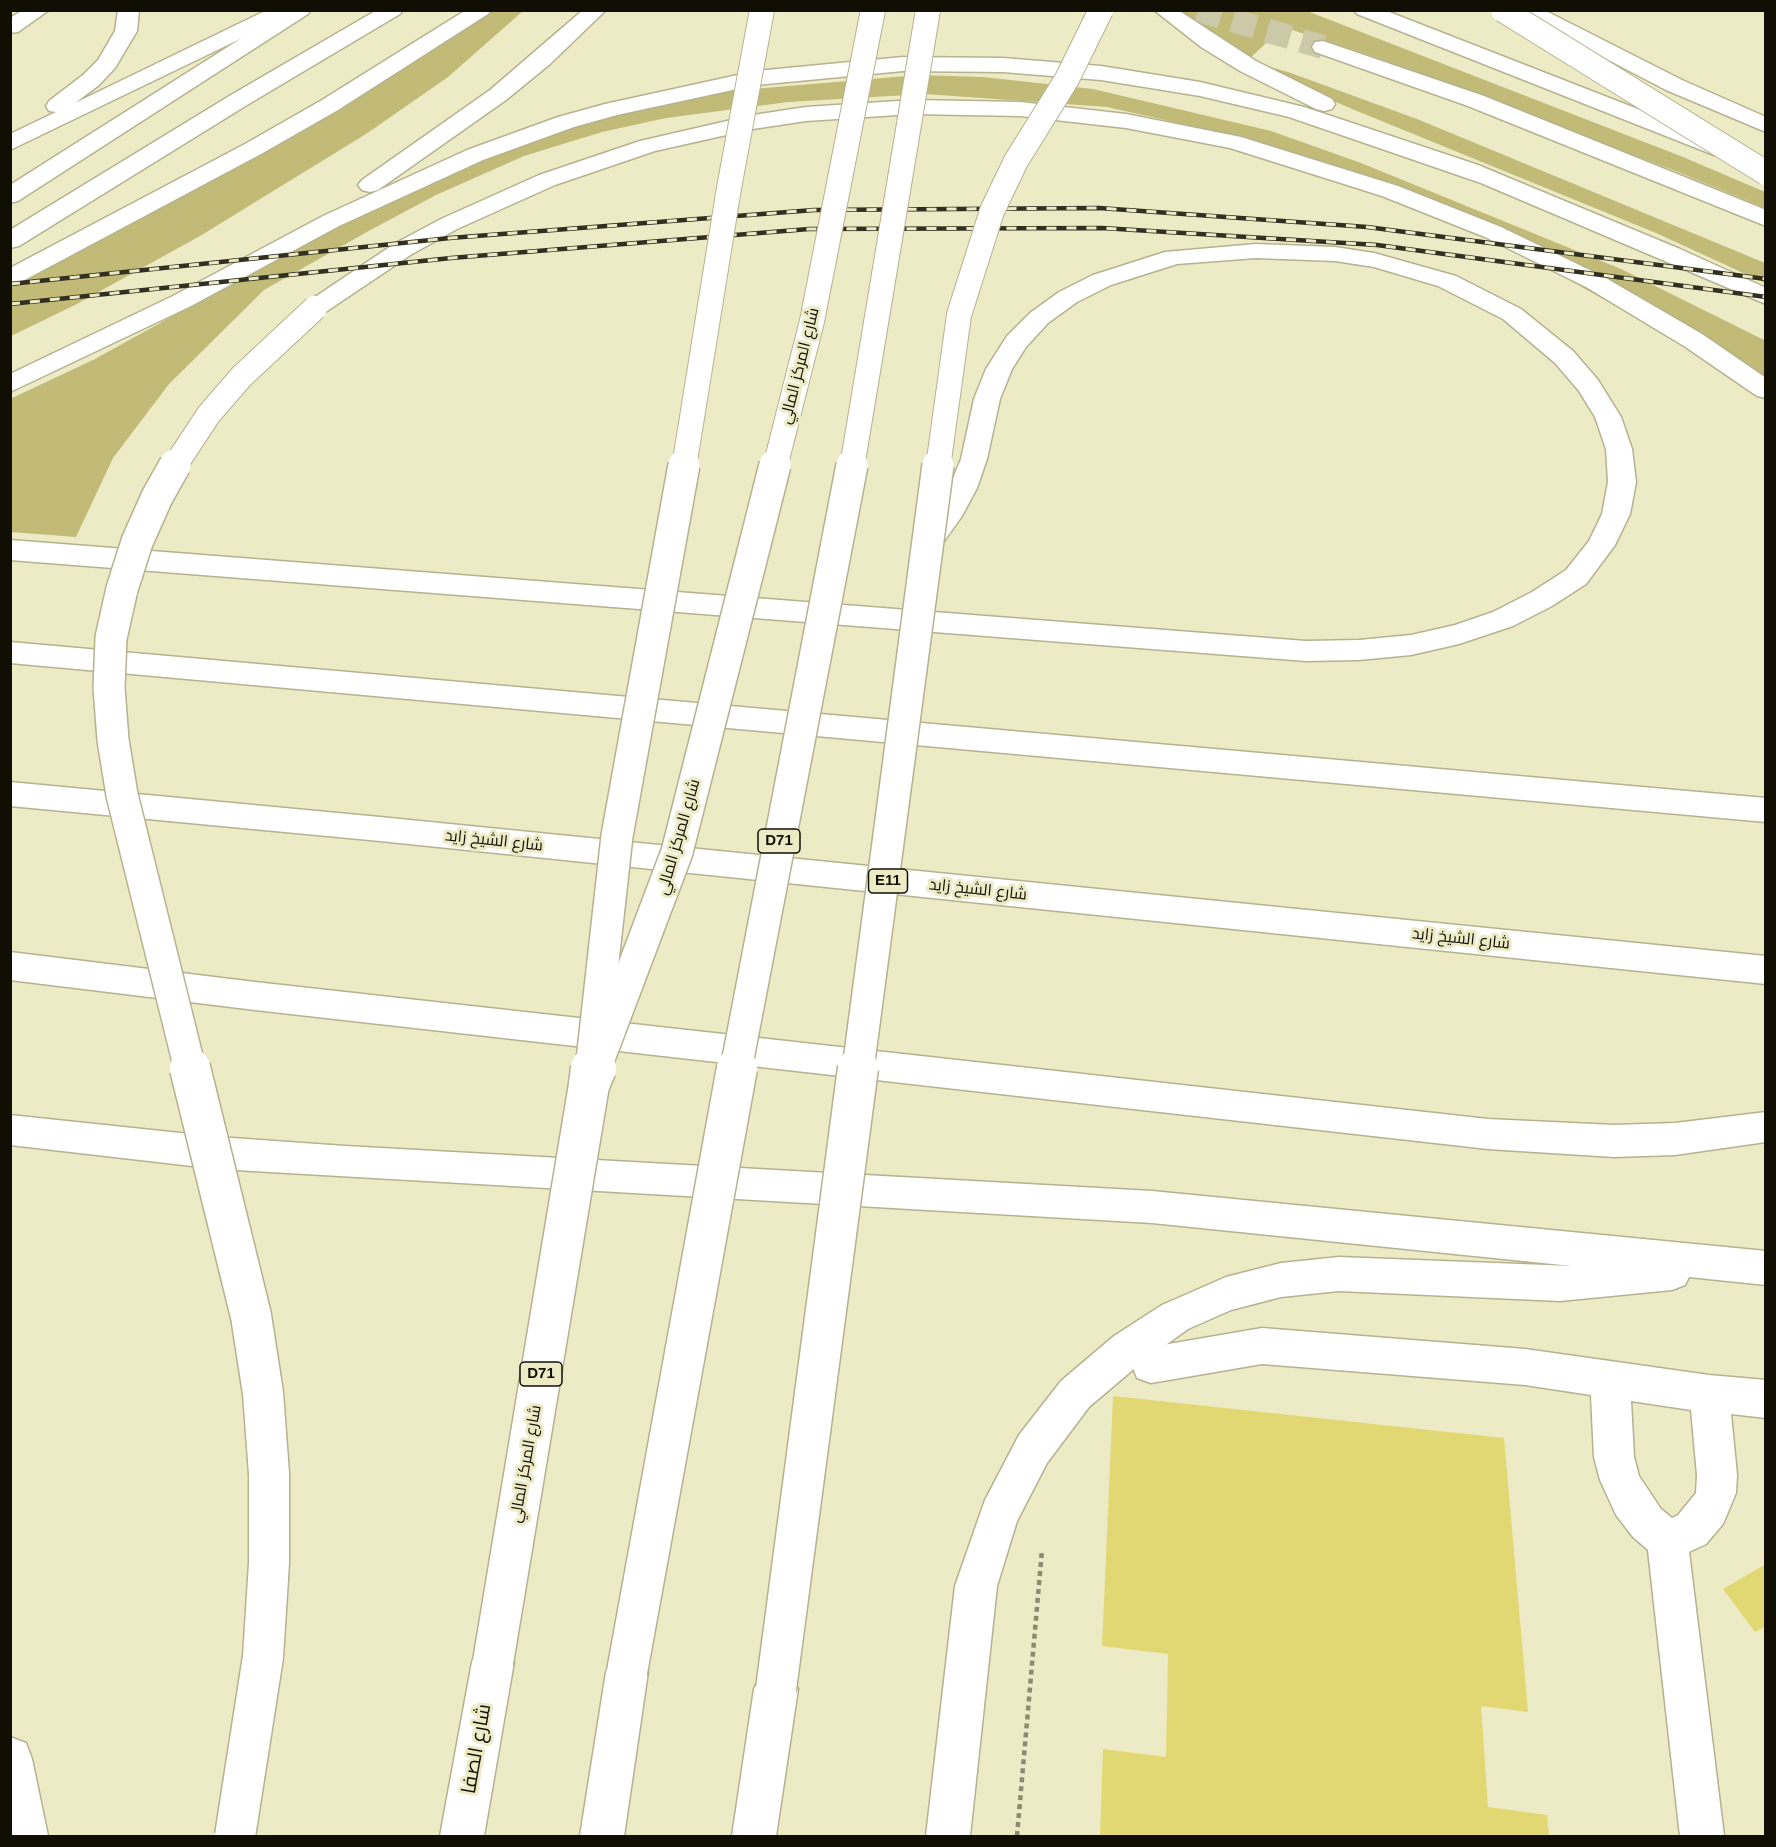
<!DOCTYPE html>
<html>
<head>
<meta charset="utf-8">
<style>
	body { margin:0 }
	#map { position:relative; width:1776px; height:1847px; overflow:hidden; background:#edeac6; font-family:Arial,sans-serif }
	canvas { display:block }
	.frame { position:absolute; inset:0; border:12px solid #110f04; pointer-events:none }
</style>
</head>
<body>
<div id="map">
<canvas width="1776" height="1847"></canvas>
<div class="frame"></div>
</div>
<script>
const g = document.querySelector('canvas').getContext('2d');
g.lineJoin = 'round';
function fillPath(path, color) { g.fillStyle = color; g.fill(path, 'evenodd'); }
const toPath = rows => new Path2D(rows.map(r => 'M' + r).join(''));
function stroke(path, color, width, dash) { g.strokeStyle = color; g.lineWidth = width; g.lineCap = dash ? 'butt' : 'round'; g.setLineDash(dash || []); g.stroke(path); }
function label(font, color, halo, rows, align = 'center') {
  g.font = font + ' Arial,Cairo,sans-serif'; g.lineWidth = 6; g.setLineDash([]); g.textBaseline = 'middle'; g.strokeStyle = halo; g.fillStyle = color; for (const [text, x, y, turn = 0] of rows) {
    g.save(); g.translate(x, y); g.rotate((+turn || 0) * Math.PI / 180); g.textAlign = isNaN(turn) ? turn : align; if (halo) g.strokeText(text, 0, 0); g.fillText(text, 0, 0); g.restore();
  }
}
fillPath(toPath([
	[470,11,523,11,448,77,366,134,200,236,75,305,11,336,11,286,146,213],
	[1159,11,1307,11,1683,157,1765,192,1765,208,1678,172,1372,56,1283,27,1248,60],
	[1249,61,1288,72,1417,119,1765,263,1765,283,1656,233,1357,111,1271,74],
	[918,75,983,77,1093,89,1271,131,1361,163,1621,269,1766,341,1765,400,1698,352,1544,266,1430,208,1303,158,1196,127,1107,107,925,94,788,102,666,118,602,132,524,156,436,195,365,233,264,290,169,384,113,458,76,537,11,532,10,399,95,359,254,271,333,221,565,122,706,93]
]), '#c1bb77');
fillPath(toPath([
	[1113,1396,1504,1438,1528,1712,1481,1706,1488,1807,1547,1815,1549,1836,1100,1836,1103,1749,1166,1757,1168,1654,1102,1646],
	[1766,1564,1766,1626,1755,1632,1723,1589]
]), '#e2d873');
stroke(toPath([
	[1198,10,1323,47]
]), '#ccc9a9', 24, [24, 12]);
const minor = toPath([
	[23,10,49,10,18,32,10,33,10,18,23,10],
	[118,10,139,10,137,31,115,68,99,85,75,103,267,10,295,10,292,14,10,150,10,134,56,112,49,111,46,106,49,101,83,75,98,60,115,31,118,10],
	[1262,1328,1525,1349,1709,1375,1766,1380,1766,1418,1731,1414,1737,1475,1736,1493,1723,1524,1706,1544,1689,1552,1724,1836,1680,1836,1648,1550,1633,1537,1616,1515,1600,1480,1594,1457,1591,1395,1525,1385,1262,1364,1151,1383,1137,1378,1132,1365,1137,1352,1151,1347,1262,1328],
	[1631,1401,1691,1410,1697,1475,1696,1493,1678,1515,1672,1518,1661,1509,1639,1476,1634,1457,1631,1401]
]);
const major = toPath([
	[493,1641,508,1647,514,1662,484,1836,440,1836,472,1662,478,1647,493,1641],
	[627,1651,642,1657,648,1672,624,1836,580,1836,606,1672,612,1657,627,1651]
]);
const highway = toPath([
	[286,10,311,10,308,14,18,201,10,203,10,185,286,10],
	[377,10,403,10,400,14,247,105,19,246,10,248,10,230,231,95,377,10],
	[466,10,491,10,488,14,338,110,261,154,19,283,10,285,10,268,245,144,322,100,466,10],
	[583,10,606,10,550,64,506,100,378,190,370,192,362,190,358,185,362,180,490,90,583,10],
	[1154,10,1178,10,1256,61,1332,99,1335,104,1332,109,1324,111,1316,109,1240,71,1201,47,1154,10],
	[1354,10,1384,10,1730,145,1733,150,1730,155,1722,157,1714,155,1357,14,1354,10],
	[1517,10,1544,10,1682,80,1766,117,1766,132,1666,90,1520,14,1517,10],
	[1323,41,1484,96,1766,210,1766,226,1468,106,1315,52,1312,47,1315,42,1323,41],
	[903,57,1003,58,1101,66,1200,82,1304,107,1478,165,1680,249,1766,288,1766,304,1481,183,1289,117,1200,96,1101,80,1003,72,903,71,756,85,617,115,574,127,483,160,339,226,191,306,10,392,10,374,173,296,323,216,467,150,558,117,605,104,756,71,903,57],
	[913,100,1020,102,1126,114,1241,137,1398,186,1501,227,1604,277,1702,334,1766,378,1766,398,1757,396,1684,346,1586,287,1485,237,1382,196,1230,148,1126,128,1020,116,913,114,806,121,753,129,655,151,555,185,457,229,412,254,324,313,315,316,306,313,303,308,306,303,394,244,441,219,539,175,640,141,753,115,806,107,913,100],
	[1256,244,1335,247,1374,253,1456,276,1521,309,1573,351,1598,380,1621,417,1632,449,1636,482,1630,514,1615,545,1586,584,1552,606,1513,626,1459,644,1411,655,1359,660,1306,661,10,560,10,540,1306,641,1359,640,1411,635,1455,625,1493,612,1532,592,1566,570,1589,541,1602,514,1608,482,1606,449,1595,417,1579,391,1555,363,1503,319,1438,286,1374,267,1335,261,1256,258,1177,264,1111,285,1077,302,1048,323,1026,347,1012,369,1000,399,987,459,977,488,962,516,937,551,927,554,917,551,913,544,936,512,949,488,961,459,974,399,986,369,1007,336,1030,313,1059,292,1093,275,1165,252,1256,244],
	[10,642,1766,798,1766,822,10,663,10,642],
	[10,782,380,817,1766,956,1766,984,380,841,10,806,10,782],
	[10,952,255,982,1488,1119,1614,1125,1675,1123,1766,1112,1766,1142,1675,1155,1614,1157,1488,1149,255,1010,10,980,10,952],
	[10,1115,218,1137,345,1146,1152,1191,1766,1251,1766,1285,1689,1277,1685,1285,1672,1290,1560,1301,1339,1291,1281,1297,1231,1310,1188,1329,1142,1362,1089,1407,1047,1463,1017,1521,997,1586,970,1836,926,1836,955,1586,985,1500,1019,1435,1061,1381,1114,1336,1162,1305,1226,1277,1281,1263,1339,1257,1572,1266,1152,1223,218,1169,10,1145,10,1115],
	[776,1667,791,1674,798,1689,776,1836,732,1836,754,1689,761,1674,776,1667],
	[10,1737,26,1743,32,1759,48,1836,10,1836,10,1737]
]);
stroke(minor, '#b5b28f', 3);
stroke(major, '#b5b28f', 3);
stroke(highway, '#b5b28f', 3);
stroke(toPath([
	[1017,1836,1042,1550]
]), '#8c8a71', 4.5, [5, 4]);
fillPath(minor, '#fff');
fillPath(major, '#fff');
fillPath(highway, '#fff');
const rail = toPath([
	[10,284,450,238,814,210,1099,208,1367,227,1766,279],
	[10,304,451,258,809,229,1102,228,1377,245,1766,297]
]);
stroke(rail, '#312f20', 4.5);
stroke(rail, '#edeac6', 3, [10]);
const majorBridgeFar2 = toPath([
	[775,467,812,321,873,10],
	[852,467,928,10]
]);
const majorBridgeFar1 = toPath([
	[595,1069,677,852,775,465],
	[736,1069,852,465]
]);
const majorBridge = toPath([
	[493,1662,589,1085,596,1068],
	[627,1672,737,1068]
]);
const highwayBridgeFar2 = toPath([
	[1503,10,1766,173],
	[174,467,209,414,242,376,315,308],
	[684,467,729,188,762,10],
	[938,467,959,315,992,211,1016,161,1067,79,1101,10]
]);
const highwayBridgeFar1 = toPath([
	[175,465,157,497,137,542,122,589,111,638,109,688,113,740,122,795,190,1069],
	[591,1069,617,836,684,465],
	[858,1069,938,465]
]);
const highwayBridge = toPath([
	[190,1068,251,1316,263,1393,269,1474,269,1563,263,1657,235,1836],
	[589,1085,591,1068],
	[776,1689,858,1068]
]);
stroke(majorBridgeFar2, '#b5b28f', 26, []);
stroke(majorBridgeFar1, '#b5b28f', 34, []);
stroke(majorBridge, '#b5b28f', 43, []);
stroke(highwayBridgeFar2, '#b5b28f', 26, []);
stroke(highwayBridgeFar1, '#b5b28f', 34, []);
stroke(highwayBridge, '#b5b28f', 43, []);
stroke(majorBridgeFar2, '#fff', 24);
stroke(majorBridgeFar1, '#fff', 31);
stroke(majorBridge, '#fff', 40);
stroke(highwayBridgeFar2, '#fff', 24);
stroke(highwayBridgeFar1, '#fff', 31);
stroke(highwayBridge, '#fff', 40);
for (const [x, y, w] of [
	[779,841,42],
	[888,881,39],
	[541,1374,42]
]) { const box = new Path2D(); box.roundRect(x - w / 2, y - 12, w, 24, 4.5); g.fillStyle = '#edeac6'; g.fill(box); stroke(box, '#110f04', 1.5); }
label('bold 15px', '#110f04', null, [
	["D71",779,841],
	["E11",888,881],
	["D71",541,1374]
]);
label('16px', '#110f04', '#edeac6', [
	["شارع المركز المالي",800,366,-76],
	["شارع المركز المالي",679,837,-74],
	["شارع الشيخ زايد",494,841,6],
	["شارع الشيخ زايد",978,890,6],
	["شارع الشيخ زايد",1461,939,6],
	["شارع المركز المالي",526,1464,-80]
]);
label('20px', '#110f04', '#edeac6', [
	["شارع الصفا",477,1749,-80]
]);
</script>
</body>
</html>
